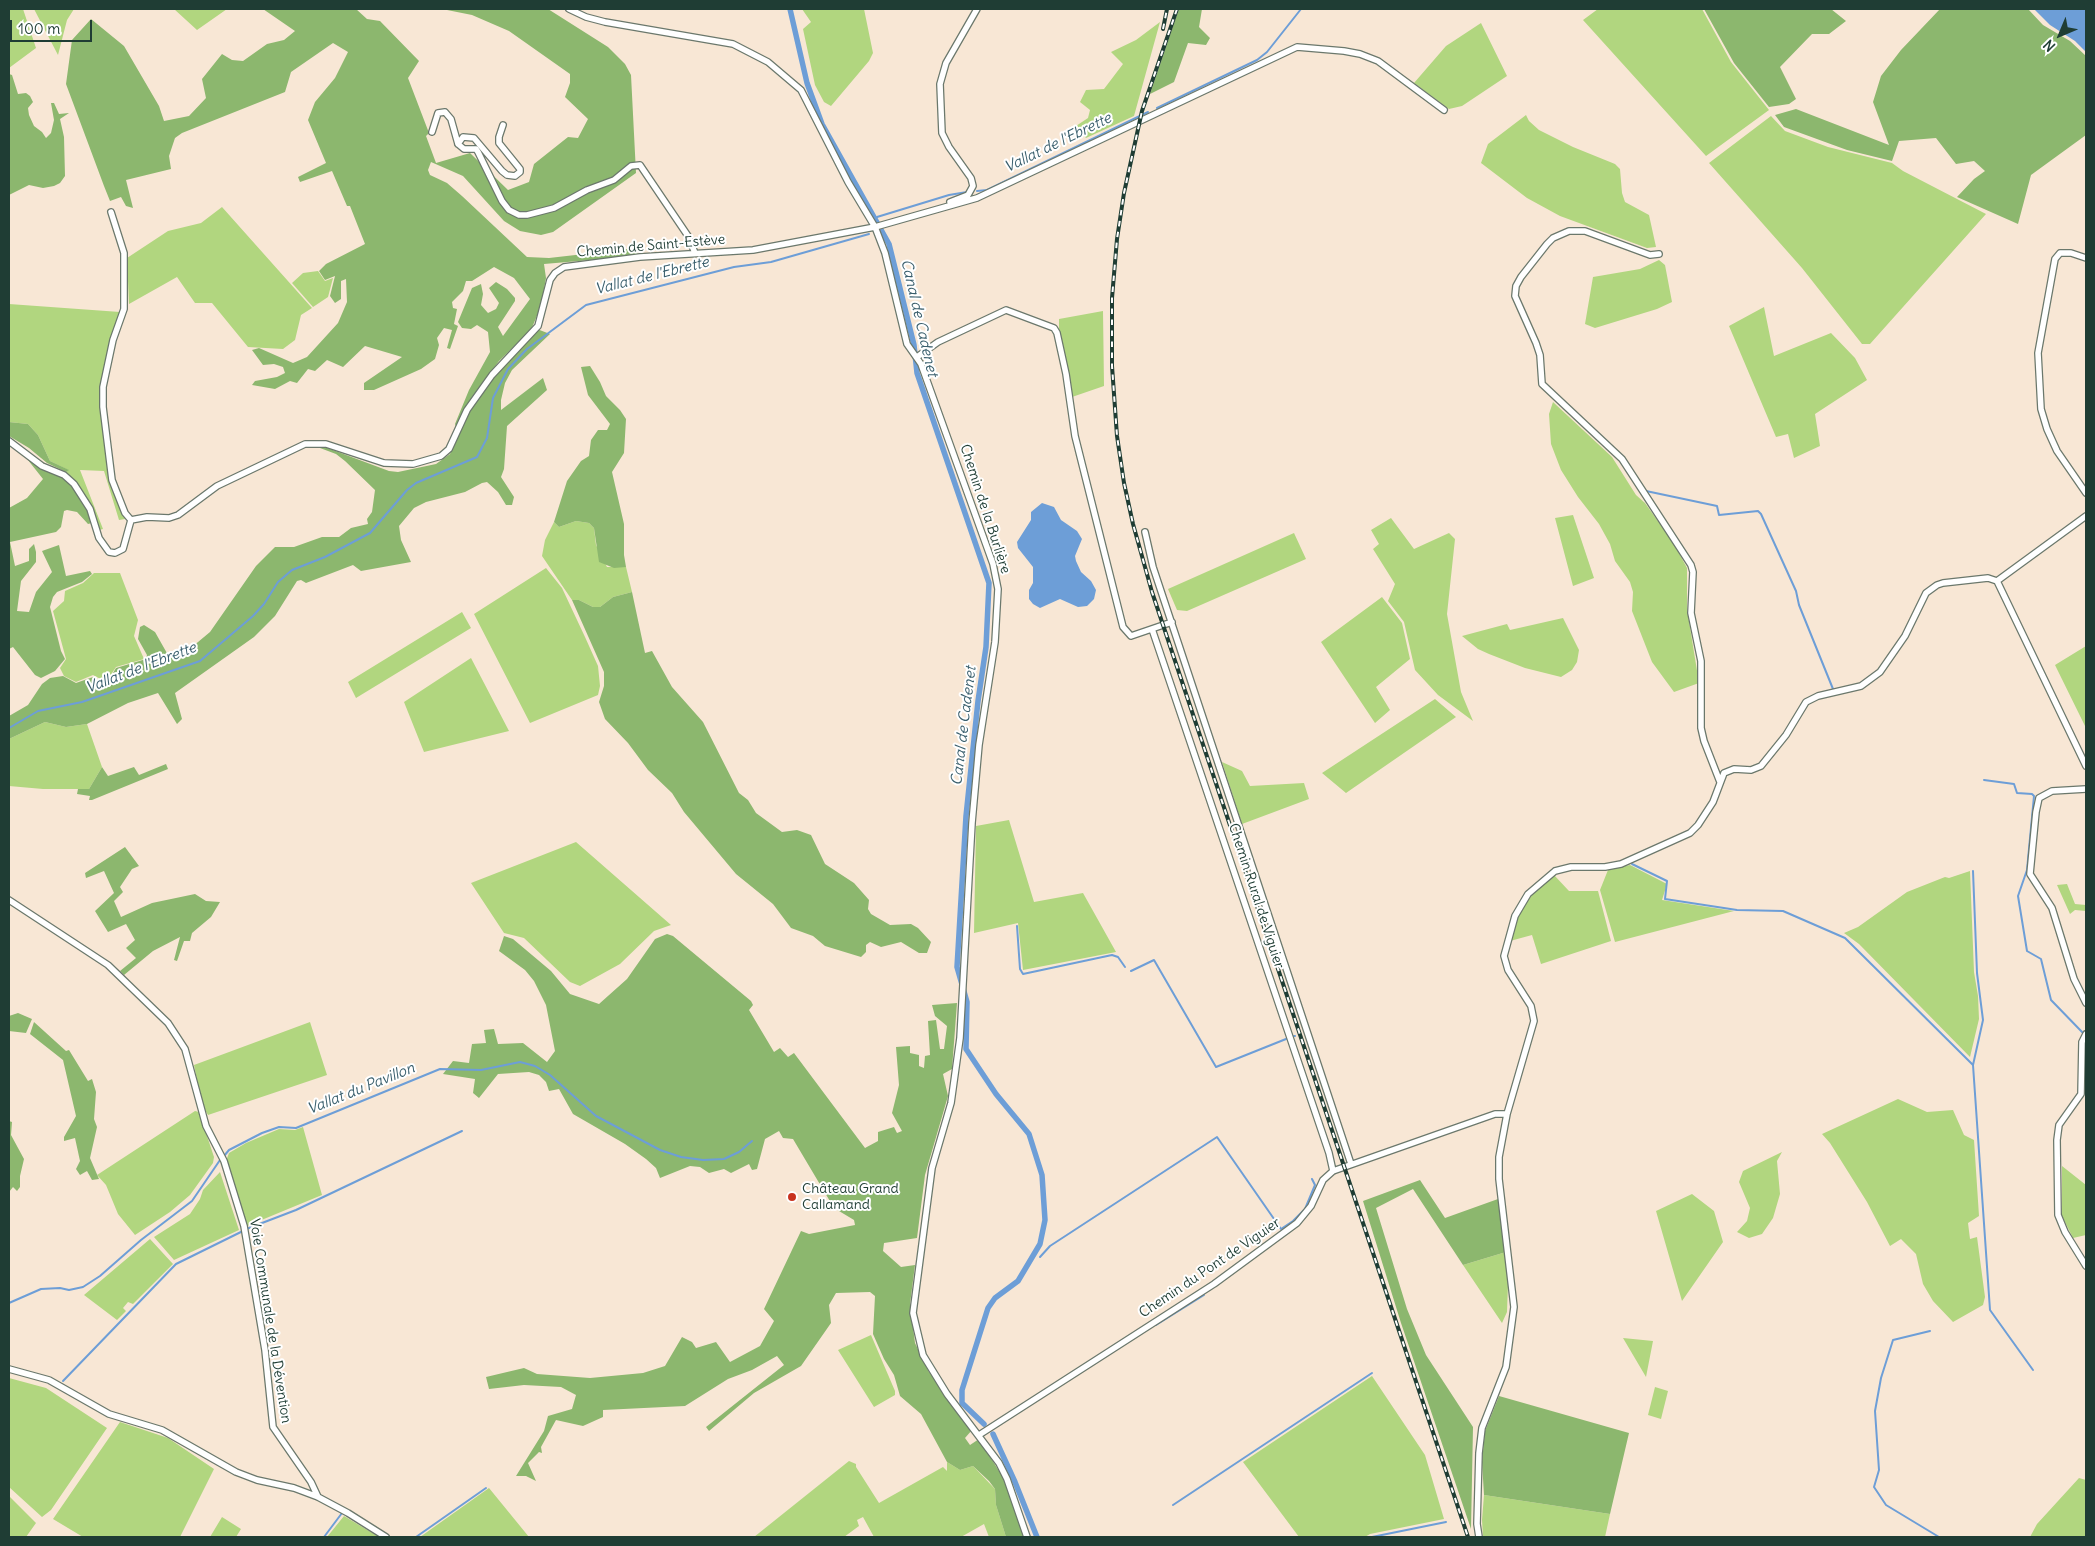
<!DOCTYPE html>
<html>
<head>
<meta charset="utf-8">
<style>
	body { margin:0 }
	#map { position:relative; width:2095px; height:1546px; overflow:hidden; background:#f8e7d5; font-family:Delius,sans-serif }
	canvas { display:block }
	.frame { position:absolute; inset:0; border:10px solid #1f3d34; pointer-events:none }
	.north { position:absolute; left:2035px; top:10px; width:50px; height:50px; -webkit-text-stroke:4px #fff; paint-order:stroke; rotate:225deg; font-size:14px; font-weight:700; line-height:20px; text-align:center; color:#1f3d34 }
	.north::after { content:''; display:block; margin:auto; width:18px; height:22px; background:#1f3d34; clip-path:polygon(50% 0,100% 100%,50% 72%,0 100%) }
	.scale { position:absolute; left:10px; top:20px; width:82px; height:22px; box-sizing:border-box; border:2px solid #1f3d34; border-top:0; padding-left:6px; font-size:15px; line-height:18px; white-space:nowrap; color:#1f3d34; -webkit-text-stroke:4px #fff; paint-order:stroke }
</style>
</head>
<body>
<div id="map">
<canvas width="2095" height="1546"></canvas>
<div class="frame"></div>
<div class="north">N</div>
<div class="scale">100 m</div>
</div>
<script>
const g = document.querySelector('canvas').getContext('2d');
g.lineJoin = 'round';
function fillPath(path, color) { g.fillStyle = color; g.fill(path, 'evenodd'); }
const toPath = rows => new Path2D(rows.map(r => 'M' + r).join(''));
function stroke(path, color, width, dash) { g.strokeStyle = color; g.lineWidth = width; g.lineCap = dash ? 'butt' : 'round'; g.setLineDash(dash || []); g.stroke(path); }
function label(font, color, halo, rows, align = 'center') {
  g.font = font + ' Delius,sans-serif'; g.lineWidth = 4; g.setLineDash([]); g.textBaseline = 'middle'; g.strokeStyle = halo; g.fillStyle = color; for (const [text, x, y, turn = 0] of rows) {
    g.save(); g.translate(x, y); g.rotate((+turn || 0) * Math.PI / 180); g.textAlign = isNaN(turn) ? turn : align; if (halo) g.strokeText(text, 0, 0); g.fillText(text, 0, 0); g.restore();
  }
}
fillPath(toPath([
	[9,9,23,9,36,48,9,68],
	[34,9,74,9,67,20,58,55],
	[174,9,227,9,197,30],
	[802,9,864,9,873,53,869,61,831,106,824,102,815,85,803,29,811,22],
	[1598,9,1702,9,1731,62,1769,110,1706,156,1583,20],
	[1160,22,1134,116,1086,138,1076,126,1088,118,1090,110,1080,102,1086,90,1104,89,1123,64,1111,52,1136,40],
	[1481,23,1507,76,1462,106,1449,109,1414,83,1446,46],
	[1526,115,1529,121,1539,130,1573,147,1615,164,1620,169,1622,193,1625,202,1649,215,1656,247,1647,248,1560,216,1527,198,1481,163,1488,144],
	[1771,116,1785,131,1828,147,1892,163,1903,171,1986,214,1870,344,1862,344,1802,268,1709,163],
	[222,207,312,308,301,315,295,340,283,349,248,347,212,303,195,303,177,277,129,304,127,258,168,231,201,223],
	[1659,260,1665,265,1672,302,1657,309,1595,328,1585,324,1593,277,1640,269],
	[318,271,325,281,333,278,328,297,313,307,292,283,303,273],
	[9,304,120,312,101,392,111,479,125,519,119,520,104,471,80,470,103,529,99,530,86,498,66,472,68,470,50,461,38,435,28,424,9,422],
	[1764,307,1774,356,1831,333,1855,358,1867,380,1815,414,1820,446,1794,458,1788,434,1776,437,1729,326],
	[1103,311,1104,386,1072,397,1059,332,1059,319],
	[1553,402,1612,457,1636,495,1645,503,1674,544,1687,568,1687,609,1699,683,1674,692,1652,662,1632,611,1633,592,1630,582,1615,561,1610,544,1599,524,1578,497,1561,470,1551,444,1549,414],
	[1573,515,1594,578,1573,586,1555,518],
	[1391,518,1414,549,1449,533,1455,539,1447,614,1461,692,1473,721,1438,695,1415,670,1404,622,1388,601,1395,584,1373,549,1379,544,1371,530],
	[576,521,589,523,594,528,596,545,607,567,626,567,632,592,613,597,600,607,593,607,579,600,572,600,542,556,545,540,554,522,559,527],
	[1294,533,1306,559,1187,611,1177,610,1168,589],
	[546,568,562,588,585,637,598,666,600,686,598,695,530,723,474,614],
	[94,573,120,573,138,620,134,636,144,659,116,667,112,673,113,682,110,684,93,675,76,682,64,676,60,668,66,659,53,611,64,601,65,591,83,583],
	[1382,597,1402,623,1410,659,1376,687,1390,710,1375,723,1321,642],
	[462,612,471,628,356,698,348,682],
	[1563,618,1579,650,1577,662,1572,670,1561,677,1525,668,1489,654,1478,649,1462,636,1507,624,1510,630],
	[2086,646,2086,726,2085,726,2055,665],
	[471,658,509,731,424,752,404,702],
	[1435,699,1456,717,1346,793,1322,773],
	[45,722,66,727,87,724,102,767,89,789,43,789,9,786,9,739],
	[1222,762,1242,771,1250,786,1304,783,1309,799,1242,824],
	[1009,820,1034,902,1083,893,1116,952,1023,970,1018,923,974,933,976,826],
	[576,842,671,925,654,931,620,964,580,986,570,982,524,938,504,933,471,883],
	[1630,865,1667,884,1662,900,1734,911,1615,942,1600,890,1608,870],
	[1970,871,1974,972,1978,996,1979,1019,1970,1057,1859,944,1844,933,1858,927,1907,892,1945,877,1949,878],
	[1554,875,1569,891,1598,891,1611,941,1541,964,1532,935,1510,941,1520,911,1538,887],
	[2067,884,2075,904,2086,905,2086,911,2075,910,2070,914,2057,885],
	[310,1022,327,1075,208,1115,202,1105,194,1065],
	[1898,1099,1927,1112,1953,1110,1964,1135,1974,1140,1979,1216,1968,1223,1970,1239,1977,1237,1985,1297,1983,1305,1953,1322,1933,1301,1923,1284,1916,1254,1901,1239,1890,1246,1867,1202,1830,1143,1822,1134],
	[195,1111,199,1112,214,1157,213,1163,190,1195,170,1212,135,1235,118,1214,106,1185,97,1175],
	[303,1127,322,1195,247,1226,226,1161,229,1153,246,1143,279,1129,295,1130],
	[1782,1152,1777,1161,1780,1194,1773,1218,1762,1234,1749,1238,1737,1232,1747,1221,1750,1208,1739,1182,1743,1171],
	[2062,1166,2086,1185,2086,1235,2073,1238,2062,1216],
	[220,1172,239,1230,174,1260,154,1237,190,1214,200,1199,203,1190],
	[1692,1194,1714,1211,1723,1242,1682,1301,1656,1211],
	[150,1239,173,1264,133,1304,128,1302,123,1308,126,1311,117,1320,84,1295],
	[1506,1252,1508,1284,1507,1312,1502,1323,1463,1265],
	[871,1335,895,1391,895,1395,874,1407,838,1350],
	[1623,1338,1653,1341,1646,1377],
	[1372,1376,1425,1455,1444,1519,1370,1534,1365,1537,1299,1537,1243,1462],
	[9,1378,46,1388,107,1428,51,1510,42,1517,9,1487],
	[1655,1387,1668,1391,1661,1419,1648,1415],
	[120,1422,168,1438,214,1469,180,1537,83,1537,53,1519],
	[849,1461,856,1464,856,1467,879,1503,943,1467,947,1471,947,1462,960,1470,973,1466,995,1489,996,1505,1006,1537,989,1537,984,1524,961,1537,874,1537,863,1517,857,1520,859,1526,844,1537,754,1537],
	[2079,1478,2086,1480,2086,1537,2030,1537,2037,1524],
	[489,1488,529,1537,420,1537],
	[1484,1495,1610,1514,1605,1537,1483,1537,1482,1520],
	[9,1496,36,1523,26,1537,9,1537],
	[344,1516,379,1537,327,1537],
	[222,1517,241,1529,236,1537,210,1537]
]), '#b1d67f');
fillPath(toPath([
	[263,9,356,9,367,19,380,21,419,61,408,78,429,133,426,136,436,163,470,153,508,190,529,182,534,164,568,137,578,138,588,119,565,97,570,83,570,74,509,31,472,15,442,9,548,9,608,47,625,64,631,75,636,173,553,232,541,235,520,231,504,221,463,176,431,162,428,170,430,175,447,183,462,196,527,257,549,258,637,248,637,256,544,264,546,278,541,306,531,330,499,361,466,406,456,427,455,424,469,390,490,352,488,332,477,325,471,329,462,328,458,322,472,288,481,284,483,294,481,305,488,313,496,309,499,303,489,288,496,282,507,289,515,298,515,301,498,327,503,336,530,299,514,278,494,267,472,281,466,281,463,291,452,302,453,308,457,309,454,324,458,326,450,349,447,348,452,330,444,328,437,338,439,345,435,359,421,369,374,390,364,390,364,383,402,357,365,346,343,367,327,360,315,371,308,369,297,383,290,381,275,389,252,385,255,381,277,377,285,373,283,367,274,364,263,365,252,350,259,348,293,363,307,357,338,323,347,302,346,279,341,281,341,299,335,303,330,296,335,276,325,280,319,271,326,264,365,244,350,206,347,206,332,171,300,182,298,177,326,163,308,120,315,102,335,78,348,52,333,43,291,72,285,92,182,133,175,138,169,156,171,169,126,180,133,208,126,206,121,197,110,201,104,186,66,84,72,40,91,19,124,46,159,106,164,121,189,116,206,98,202,79,222,54,232,60,243,61,267,44,284,40,295,31],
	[1179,9,1202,9,1199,27,1210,38,1206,45,1188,43,1174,82,1150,94],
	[1704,9,1831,9,1846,21,1829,34,1812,34,1780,67,1796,99,1789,104,1769,107,1734,63],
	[1940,9,2028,9,2043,25,2070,41,2086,56,2086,135,2031,175,2018,224,1957,197,1974,179,1985,171,1974,161,1956,164,1936,138,1899,141,1892,161,1847,150,1784,127,1775,115,1796,109,1889,145,1873,102,1881,76,1901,50],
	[9,74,12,75,18,94,26,93,30,96,33,102,28,108,29,115,34,126,42,132,46,138,51,133,54,120,51,103,54,103,59,114,69,113,60,119,64,137,65,176,60,183,54,186,43,188,29,185,9,195],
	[537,329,550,334,512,370,505,383,501,400,501,410,543,378,547,390,507,426,504,469,501,477,514,497,512,505,506,505,498,492,487,482,482,483,465,492,426,502,414,508,399,526,401,540,411,562,361,571,353,565,306,583,301,580,297,581,275,616,254,637,175,693,182,719,177,724,158,693,128,703,87,724,66,727,45,722,9,739,9,716,28,705,42,684,50,678,63,676,76,683,93,677,109,685,114,683,113,673,116,668,146,659,147,655,138,639,140,627,144,625,155,632,168,655,177,656,186,652,210,632,256,566,275,547,294,547,322,537,339,537,351,528,368,524,367,519,372,512,375,490,345,461,336,454,320,448,322,446,389,471,398,472,436,464,450,454,464,420,478,394],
	[590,366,600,382,606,396,620,410,626,419,624,453,612,472,624,524,624,555,626,567,614,568,599,562,594,528,589,523,576,521,559,527,554,522,567,481,581,461,589,456,591,440,598,430,607,430,610,424,588,395,581,367],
	[9,422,28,424,38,435,50,461,69,470,66,472,47,463,29,448,9,436],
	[24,455,68,479,84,499,92,523,88,524,77,512,67,510,64,511,61,527,56,532,10,542,15,566,29,561,29,549,34,544,36,552,36,562,21,581,17,611,29,612,36,592,52,572,42,551,59,545,66,576,90,571,92,574,82,582,57,592,53,597,50,607,61,651,65,659,55,671,41,678,35,675,13,647,9,649,9,508,27,498,43,479],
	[632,592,645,653,652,651,672,687,703,722,739,793,748,800,756,813,782,832,797,830,811,835,825,864,854,883,869,900,868,909,871,914,890,925,911,924,918,928,931,942,927,953,919,953,901,942,881,947,870,942,866,945,866,952,861,957,825,946,813,936,791,928,773,904,736,874,684,812,672,793,648,770,628,743,605,719,599,702,604,686,604,672,572,600,579,600,593,607,600,607,613,597],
	[166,764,168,769,92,800,89,800,90,796,77,794,78,789,89,789,102,767,108,776,134,767,139,775],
	[125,847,139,866,132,869,120,887,123,892,114,901,121,917,152,903,195,894,206,901,220,902,211,917,192,933,190,941,184,941,177,961,174,960,180,937,153,951,124,975,120,971,136,958,126,948,135,940,126,924,108,932,95,911,114,893,104,871,86,878,85,873],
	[667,934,673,936,751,1001,753,1005,749,1010,774,1052,780,1048,788,1057,794,1053,865,1148,878,1141,878,1132,894,1127,897,1133,902,1131,892,1113,899,1085,896,1047,910,1046,910,1053,919,1055,919,1066,924,1068,925,1056,930,1055,928,1021,936,1020,940,1049,944,1049,947,1026,935,1016,932,1005,957,1003,952,1069,943,1074,948,1096,925,1175,917,1238,884,1243,883,1251,901,1267,915,1265,910,1304,915,1343,929,1372,972,1430,965,1438,970,1445,979,1439,1004,1479,1024,1537,1006,1537,996,1505,995,1489,989,1481,973,1466,960,1470,947,1462,921,1414,900,1396,894,1375,884,1359,873,1334,875,1296,870,1292,836,1293,829,1305,831,1323,801,1366,754,1393,709,1431,706,1427,784,1365,777,1356,752,1370,728,1379,685,1406,603,1410,603,1417,583,1426,556,1420,541,1447,542,1453,539,1452,528,1463,536,1481,526,1476,516,1476,544,1431,548,1416,572,1409,576,1395,561,1387,524,1385,489,1389,486,1377,524,1368,537,1374,590,1378,643,1373,665,1366,682,1337,692,1342,696,1348,716,1342,730,1362,760,1346,774,1321,764,1309,801,1231,809,1234,855,1225,854,1220,834,1208,793,1139,783,1138,779,1131,765,1139,757,1169,752,1170,749,1164,731,1173,724,1169,709,1173,700,1167,690,1166,660,1178,656,1168,646,1159,625,1144,573,1114,559,1089,549,1091,546,1082,539,1075,529,1072,498,1074,479,1098,473,1093,475,1079,443,1074,453,1061,469,1063,472,1044,486,1043,484,1030,494,1029,498,1044,523,1043,547,1062,555,1051,546,1005,534,981,525,970,499,951,504,936,513,939,551,971,570,994,599,1004,627,979,655,939],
	[18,1013,32,1019,26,1033,9,1031,9,1016],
	[34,1022,66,1051,69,1050,88,1081,92,1079,96,1092,94,1119,97,1127,90,1158,99,1179,92,1180,87,1171,80,1175,76,1169,80,1161,75,1138,64,1141,64,1137,76,1116,63,1060,30,1034],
	[9,1121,12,1122,11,1135,24,1159,20,1176,20,1187,17,1191,13,1187,9,1192],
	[1420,1180,1445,1218,1498,1199,1506,1252,1463,1265,1413,1189,1376,1208,1407,1309,1426,1355,1473,1427,1471,1529,1401,1323,1363,1201],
	[1499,1396,1629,1433,1610,1514,1484,1495,1482,1462,1485,1431]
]), '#8cb76e');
fillPath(toPath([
	[2034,9,2086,9,2086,52,2075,41,2050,25],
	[1042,503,1054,507,1061,520,1077,531,1082,539,1075,556,1076,561,1081,572,1091,581,1096,590,1094,599,1087,606,1078,607,1060,599,1040,608,1033,604,1029,599,1029,590,1033,583,1033,567,1018,548,1017,542,1031,520,1031,512]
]), '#6d9ed7');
stroke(toPath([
	[1157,108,1257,60,1267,52,1301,9],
	[977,191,987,190,1148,112],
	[877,217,949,195,967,192],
	[1646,491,1717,506,1719,515,1758,511,1761,514,1796,591,1799,605,1833,689],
	[9,728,38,711,82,702,200,661,253,616,264,604,278,582,292,570,325,557,370,533,407,490,416,483,477,457,487,438,493,398,508,369,527,349,586,305,734,267,771,262,869,234],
	[1984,780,2014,784,2017,793,2032,794,2034,796,2027,870,2018,896,2027,951,2041,959,2051,1000,2084,1034],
	[1632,864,1667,881,1665,899,1737,910,1783,911,1845,938,1973,1065,1990,1310,2033,1370],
	[1973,871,1977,973,1983,1020,1973,1065],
	[1017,926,1020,969,1023,974,1112,955,1118,957,1125,967],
	[1131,971,1154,960,1216,1067,1286,1039],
	[1294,1036,1295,1036],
	[224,1156,229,1150,262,1133,279,1127,296,1128,440,1069,481,1070,520,1062,535,1066,550,1075,596,1116,660,1150,681,1157,703,1160,724,1159,739,1152,752,1141],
	[1040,1257,1050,1246,1217,1137,1281,1229,1293,1221,1305,1209,1315,1185,1312,1179],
	[9,1303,41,1289,60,1288,69,1290,83,1287,100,1276,141,1240,192,1201,220,1160],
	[1156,1325,1204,1295],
	[1930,1331,1893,1340,1881,1378,1875,1411,1879,1470,1874,1487,1886,1505,1939,1537],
	[63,1381,176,1264,249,1228,296,1210,462,1131],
	[1173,1505,1372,1373],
	[324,1537,342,1513],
	[416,1537,486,1488],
	[1372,1537,1446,1522]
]), '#6d9ed7', 2);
stroke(toPath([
	[790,9,807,83,822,124,889,244,914,345,917,373,989,583,986,647,978,701,966,816,957,967,967,1002,966,1049,996,1094,1029,1134,1042,1175,1045,1220,1040,1244,1018,1281,995,1298,988,1308,962,1390,962,1403,984,1424],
	[993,1434,1015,1482,1037,1537]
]), '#6d9ed7', 5.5);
const minor = toPath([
	[569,9,586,17,605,22,733,44,768,62,801,90,848,182,875,227,885,253,907,344,921,364,993,564,998,589,995,642,979,745,972,823,960,1038,951,1103,932,1168,913,1313,923,1355,947,1394,999,1463,1007,1479,1027,1537],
	[503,125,499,137,499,143,520,169,520,172,515,176,507,175,502,171,474,138,463,137,458,144,464,149,476,149,478,152,502,201,509,210,519,215,527,215,554,208,587,190,614,180,631,166,640,165,688,236,695,253],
	[432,132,438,113,445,112,451,119,458,144],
	[950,202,968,195,973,186,971,178,949,147,942,133,940,84,946,63,977,9],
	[111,212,124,253,124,309,113,340,103,387,103,407,112,480,125,513,131,520],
	[1659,254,1650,255,1585,231,1569,231,1553,238,1547,244,1521,277,1516,286,1515,296,1536,343,1540,355,1542,384,1622,459,1691,565,1693,572,1691,613,1701,661,1701,728,1704,741,1720,782],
	[2086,258,2071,253,2060,253,2055,259,2038,353,2041,409,2047,429,2057,451,2086,493],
	[917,357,938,342,1006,310,1054,328,1057,333,1066,374,1075,436,1123,627,1131,636,1172,622],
	[9,441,42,466,64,475,74,484,90,509,99,538,109,552,115,553,123,549,131,520],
	[131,520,147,517,169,518,178,515,217,486,305,444,326,444,384,463,413,464,441,456,449,449,467,410,492,375,538,326,550,280,555,273,564,267,640,257,753,250,875,227,977,198,1297,47,1344,51,1360,54,1378,61,1444,110],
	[1145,532,1153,567,1351,1164],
	[1997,581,2086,516],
	[1152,629,1329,1153,1333,1171],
	[2086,789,2052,791,2039,798,2036,812,2030,874,2052,908,2074,979,2086,1003],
	[9,900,108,965,168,1023,185,1049,206,1126,224,1161,244,1226,265,1350,273,1427,311,1482,318,1497],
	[2086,1034,2082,1042,2081,1094,2059,1125,2057,1140,2058,1215,2065,1232,2086,1266],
	[9,1369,49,1380,109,1414,162,1430,236,1472,257,1480,294,1488,318,1497,348,1513,386,1537],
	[979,1435,1214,1284,1297,1223,1311,1206,1323,1180,1333,1171,1495,1114,1507,1114],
	[1479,1537,1477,1524,1479,1453,1482,1428,1506,1367,1514,1307,1499,1179,1499,1157,1507,1114,1534,1021,1531,1006,1508,970,1504,956,1515,916,1528,894,1555,871,1571,867,1605,867,1621,864,1690,833,1698,825,1713,802,1724,773,1734,769,1751,770,1761,766,1786,735,1806,702,1818,696,1861,686,1880,672,1905,636,1926,593,1937,585,1943,583,1988,578,1997,581,2086,766]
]);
stroke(minor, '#6b786c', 8);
stroke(minor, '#fff', 5.5);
const rail = toPath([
	[1177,9,1142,111,1124,193,1117,239,1112,298,1112,366,1117,436,1124,483,1133,524,1152,592,1468,1537],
	[1163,29,1167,9]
]);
stroke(rail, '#1f3d34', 4);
stroke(rail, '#fff', 2, [5.5]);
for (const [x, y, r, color] of [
	[792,1197,5,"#c8321e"]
]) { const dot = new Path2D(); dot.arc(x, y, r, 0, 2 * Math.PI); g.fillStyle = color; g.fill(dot); stroke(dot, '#fff', 2); }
label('14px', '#1f3d34', '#fff', [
	["Chemin de Saint-Estève",651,246,-5],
	["Chemin de la Burlière",985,509,72],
	["Chemin Rural de Viguier",1256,896,72],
	["Chemin du Pont de Viguier",1210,1268,-34],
	["Voie Communale de la Dévention",270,1321,81]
]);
label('14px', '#1f3d34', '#fff', [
	["Château Grand",802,1189],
	["Callamand",802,1205]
], 'left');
label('italic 15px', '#3a5f6d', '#fff', [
	["Vallat de l'Ebrette",1058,143,-26],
	["Vallat de l'Ebrette",652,276,-14],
	["Canal de Cadenet",919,318,77],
	["Vallat de l'Ebrette",141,668,-21],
	["Canal de Cadenet",964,726,-83],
	["Vallat du Pavillon",361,1089,-22]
]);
</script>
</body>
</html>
